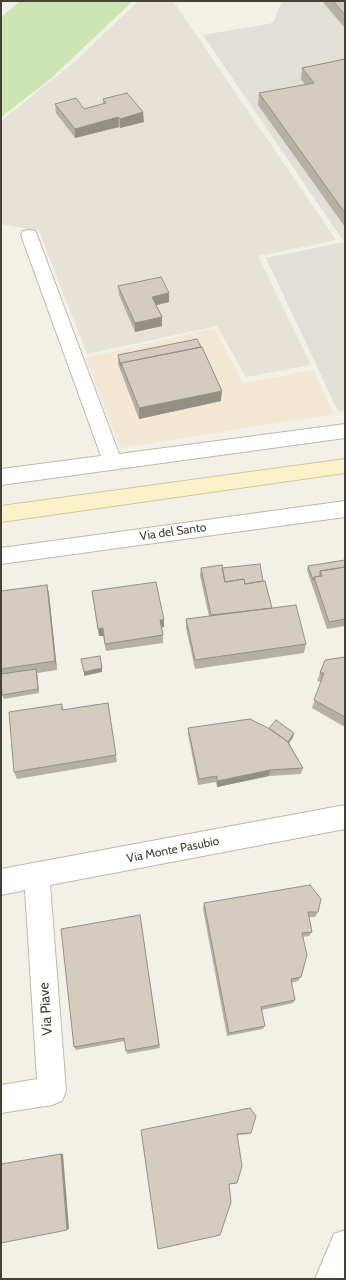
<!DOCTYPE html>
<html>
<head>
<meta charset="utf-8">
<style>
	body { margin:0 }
	#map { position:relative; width:346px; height:1280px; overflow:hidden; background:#f3f0e8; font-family:Cabin,sans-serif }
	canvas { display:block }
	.frame { position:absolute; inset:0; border:2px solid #454137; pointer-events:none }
</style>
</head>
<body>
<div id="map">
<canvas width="346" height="1280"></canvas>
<div class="frame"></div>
</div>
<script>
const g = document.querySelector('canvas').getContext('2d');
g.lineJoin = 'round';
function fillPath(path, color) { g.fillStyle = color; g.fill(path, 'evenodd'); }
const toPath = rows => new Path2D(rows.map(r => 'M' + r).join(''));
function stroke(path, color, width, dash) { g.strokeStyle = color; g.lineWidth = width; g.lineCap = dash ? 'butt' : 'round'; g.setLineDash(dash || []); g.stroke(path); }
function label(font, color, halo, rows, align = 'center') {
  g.font = font + ' Cabin,sans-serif'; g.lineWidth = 4; g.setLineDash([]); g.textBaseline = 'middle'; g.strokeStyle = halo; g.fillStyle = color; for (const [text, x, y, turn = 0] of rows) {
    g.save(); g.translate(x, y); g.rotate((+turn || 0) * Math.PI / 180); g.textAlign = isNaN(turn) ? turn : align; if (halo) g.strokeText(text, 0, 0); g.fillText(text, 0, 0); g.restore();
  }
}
fillPath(toPath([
	[138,1,173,1,336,240,258,256,311,365,246,377,217,326,87,354,39,231,1,224,1,121,78,59]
]), '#e6e2d6');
fillPath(toPath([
	[214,328,243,383,313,370,334,414,120,448,86,358]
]), '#f3e8d4');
fillPath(toPath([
	[282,1,345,1,345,410,338,411,266,258,344,242,203,35,273,23]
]), '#e2dfd9');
fillPath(toPath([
	[20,1,133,1,48,81,1,117,1,17]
]), '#cbe5b3');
const street = toPath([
	[29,230,35,231,37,235,119,454,345,424,345,438,1,485,1,469,101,456,21,235,23,231,29,230],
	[345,501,345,517,1,564,1,548,345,501],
	[345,805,345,829,50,885,66,1091,62,1101,52,1105,1,1113,1,1085,37,1079,25,890,1,895,1,869,345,805],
	[345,1230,345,1279,315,1279,334,1234,345,1230]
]);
const secondary = toPath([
	[345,459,345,473,1,522,1,506,345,459]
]);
stroke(street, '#beb8ab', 2);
stroke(secondary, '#d0c599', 2);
fillPath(street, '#fff');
fillPath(secondary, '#fbf2c9');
fillPath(toPath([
	[322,1,345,1,345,28],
	[345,59,345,227,258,105,259,93,305,85,301,79,302,68],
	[103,99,144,122,120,128,119,127,75,138,56,113,55,104,84,109,103,104],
	[118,286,169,293,169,302,156,305,162,317,162,326,135,332,119,295],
	[118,355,221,401,139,419,118,364],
	[345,560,345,626,327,629,307,570,308,566],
	[201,568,222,568,263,581,272,608,306,644,304,653,195,669,186,628,186,619,209,616,200,576],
	[47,585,49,594,57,670,37,673,39,693,4,699,2,695,1,679,1,591],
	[92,591,164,620,164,627,162,627,163,635,163,643,106,651,103,636,99,636],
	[345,657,345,727,312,708,321,682,317,681,320,673],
	[108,703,117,762,17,779,14,772,62,704,63,710],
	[188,728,269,728,293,737,289,743,303,768,301,774,269,776,217,787,216,782,198,785,188,734],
	[204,903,318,912,315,917,309,917,312,932,309,936,303,937,301,977,298,981,291,983,295,1000,293,1003,262,1010,265,1026,263,1029,227,1036,203,909],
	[140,915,160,1048,127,1054,125,1041,76,1050,74,1047],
	[141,1130,251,1133,250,1134,237,1135,229,1184]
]), '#b6afa3');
fillPath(toPath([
	[143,112,144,122,120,128,120,119],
	[118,117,119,127,75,138,75,129],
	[169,293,169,302,153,306,152,297],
	[162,317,162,326,135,332,135,323],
	[222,391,221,401,139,419,139,408],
	[47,585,49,594,57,670,55,661],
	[160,620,164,620,164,627,160,628],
	[103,628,103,636,99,636,98,629],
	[102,668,102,672,84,676,84,672],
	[36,669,37,673,39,693,38,689],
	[294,733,293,737,286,747,287,744],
	[270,770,269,776,217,787,217,781],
	[61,1154,63,1154,69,1229,67,1230]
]), '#948f85');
const building = toPath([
	[333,1,345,1,345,15,333,1],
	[345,59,345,213,259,93,314,83,302,68,345,59],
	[127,93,143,112,120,119,118,117,75,129,55,104,76,98,84,109,106,103,103,99,127,93],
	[161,277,169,293,152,297,162,317,135,323,118,286,161,277],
	[197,339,201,347,121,363,121,366,118,355,197,339],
	[202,347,222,391,139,408,121,363,202,347],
	[345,560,345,567,320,571,320,576,314,577,313,580,308,566,345,560],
	[260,564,263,581,245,584,244,579,225,582,222,568,260,564],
	[222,565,225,582,244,579,245,584,265,581,272,608,211,615,201,568,222,565],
	[345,567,345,619,329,622,314,577,322,576,320,571,345,567],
	[156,582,164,620,160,620,163,635,105,644,103,628,98,629,92,591,156,582],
	[47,585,55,661,1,669,1,591,47,585],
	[296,605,306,644,195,660,186,619,296,605],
	[100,656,102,668,84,672,81,659,100,656],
	[345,657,345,717,314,700,324,673,320,673,325,660,345,657],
	[36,669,38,689,2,695,1,674,36,669],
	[108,703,116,755,14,772,9,712,62,704,62,710,108,703],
	[250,719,268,728,287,741,303,768,270,770,217,781,217,776,199,779,188,728,250,719],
	[276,720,294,733,288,742,269,728,276,720],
	[310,885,321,899,318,912,308,912,312,932,302,933,307,955,301,977,291,979,295,1000,261,1007,265,1026,229,1033,204,903,310,885],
	[140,915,159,1045,126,1051,124,1038,74,1047,61,929,140,915],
	[250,1108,256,1116,251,1133,237,1134,242,1166,237,1183,229,1184,231,1202,220,1235,158,1249,141,1130,250,1108],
	[61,1154,67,1230,1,1243,1,1164,61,1154]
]);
fillPath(building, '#d4ccbe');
stroke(building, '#948f85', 1);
label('12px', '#454137', '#fff', [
	["Via del Santo",173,532,-8],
	["Via Monte Pasubio",173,850,-11]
]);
label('14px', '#454137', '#fff', [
	["Via Piave",46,1009,-94]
]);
</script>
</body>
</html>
